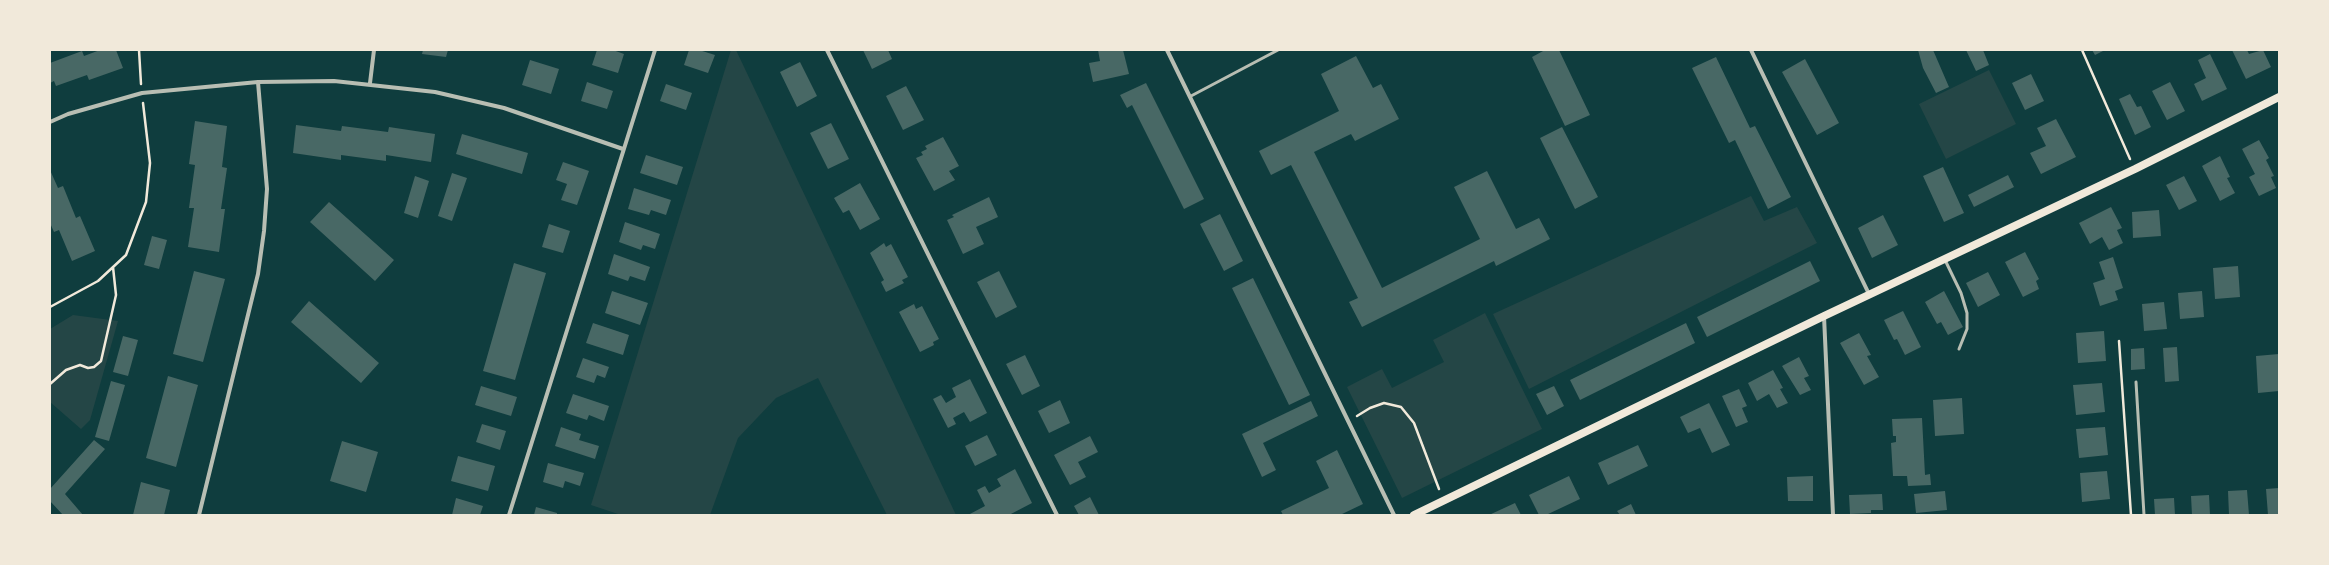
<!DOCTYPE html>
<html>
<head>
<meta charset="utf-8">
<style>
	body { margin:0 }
	#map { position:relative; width:2329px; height:565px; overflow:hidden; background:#0f3d3e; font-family:Lato,sans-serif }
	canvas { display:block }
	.frame { position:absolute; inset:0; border:51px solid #f1e9da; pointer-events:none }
</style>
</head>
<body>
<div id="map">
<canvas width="2329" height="565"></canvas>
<div class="frame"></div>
</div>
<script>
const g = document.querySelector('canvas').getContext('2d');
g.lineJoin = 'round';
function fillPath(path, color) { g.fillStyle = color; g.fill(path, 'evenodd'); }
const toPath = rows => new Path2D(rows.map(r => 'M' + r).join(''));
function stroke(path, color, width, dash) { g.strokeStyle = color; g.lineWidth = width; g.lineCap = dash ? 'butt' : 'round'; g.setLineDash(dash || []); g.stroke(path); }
fillPath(toPath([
	[731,50,736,50,956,515,887,515,818,378,776,398,738,438,710,515,621,515,591,505],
	[1989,70,2016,124,1946,159,1919,104],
	[1751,196,1764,221,1797,207,1817,243,1529,389,1493,314],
	[1485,313,1542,429,1402,498,1347,387,1382,369,1392,388,1444,362,1433,340],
	[73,315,118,321,90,420,81,429,50,402,50,329]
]), '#244646');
fillPath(toPath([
	[100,50,116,50,123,68,89,80,87,75,56,86,54,81,50,83,50,63,82,51,84,56],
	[423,50,448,50,446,57,422,54],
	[597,50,613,50,624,54,618,73,592,65],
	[689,50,699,50,715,55,708,73,684,65],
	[863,50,888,50,892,59,872,69],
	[1098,50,1123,50,1129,74,1093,82,1089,63,1100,61],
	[1545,50,1559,50,1590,115,1565,126,1532,57],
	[1918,50,1933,50,1949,87,1936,93,1923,68],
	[1966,50,1983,50,1989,65,1976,71],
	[2092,50,2105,50,2095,55],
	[2232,50,2247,50,2249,54,2263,50,2271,67,2246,79],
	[2210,54,2227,89,2202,101,2194,84,2206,78,2198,60],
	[1356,56,1373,88,1381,84,1399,119,1355,141,1351,134,1314,152,1382,288,1480,239,1454,187,1487,171,1516,229,1539,218,1550,239,1496,266,1494,261,1362,327,1349,302,1358,298,1291,165,1271,175,1259,151,1339,111,1321,74],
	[1716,57,1750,128,1755,126,1791,197,1768,209,1735,140,1729,143,1692,68],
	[1805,59,1839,123,1817,135,1782,72],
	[530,60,559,69,551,94,522,85],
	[800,62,817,96,797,107,780,72],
	[2031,74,2044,101,2025,110,2012,83],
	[587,82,613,91,607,109,581,101],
	[2170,82,2185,111,2167,120,2152,91],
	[1146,83,1204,199,1184,209,1132,105,1127,108,1120,95],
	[666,84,692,93,686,110,660,101],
	[906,86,924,120,903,130,886,96],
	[2130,94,2137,107,2141,106,2151,127,2135,135,2119,99],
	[2056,119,2076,157,2041,174,2030,153,2046,146,2037,128],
	[195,121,227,126,222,167,227,168,221,209,225,209,219,252,188,247,194,208,189,208,195,165,189,164],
	[831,123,849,159,828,169,810,133],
	[296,125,341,131,342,126,388,132,389,127,435,134,431,162,386,155,386,161,341,155,341,160,293,153],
	[1562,127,1598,197,1575,209,1540,138],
	[462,134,528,153,522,174,456,154],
	[943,137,959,166,949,171,955,180,934,191,916,158,923,155,921,152,927,149,925,146],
	[2259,140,2269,158,2266,160,2274,176,2271,177,2276,188,2259,196,2249,177,2255,174,2242,149],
	[646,155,683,167,677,185,640,173],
	[2220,156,2230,177,2227,178,2235,193,2220,201,2202,166],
	[563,162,589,171,577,205,561,200,567,184,556,180],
	[1943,167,1964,213,1944,222,1923,176],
	[50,170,58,188,63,186,76,218,80,216,95,251,72,261,59,230,54,232,50,223],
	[452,173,467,178,452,221,438,216],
	[2008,175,2014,187,1974,207,1968,195],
	[415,176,429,181,418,218,404,213],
	[2184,176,2197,201,2179,210,2166,185],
	[860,183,880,219,860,230,849,210,843,213,834,198],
	[634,188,671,200,666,215,651,210,649,215,628,209],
	[989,197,998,217,976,227,984,244,963,254,947,220,954,217,952,215],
	[329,202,394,260,375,281,310,222],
	[2111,207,2122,228,2117,230,2123,243,2109,250,2102,237,2090,244,2079,223],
	[2159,210,2161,236,2133,238,2132,212],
	[1220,214,1243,261,1224,271,1200,224],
	[1883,215,1898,245,1872,258,1858,228],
	[625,222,660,234,655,249,643,245,641,250,619,242],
	[549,224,570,231,563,253,542,247],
	[152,236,167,240,159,269,144,265],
	[884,243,886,247,891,244,908,277,902,280,904,283,886,292,881,282,884,280,870,253],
	[2025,252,2039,279,2036,281,2039,289,2023,297,2005,262],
	[614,254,650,267,645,281,630,276,628,281,608,274],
	[2113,257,2123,288,2115,291,2118,300,2100,306,2093,283,2105,279,2099,262],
	[1810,261,1820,281,1707,337,1697,317],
	[514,263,546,273,515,380,483,371],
	[2238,266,2240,297,2215,299,2213,268],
	[194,271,225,279,203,362,173,354],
	[999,271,1017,307,996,318,977,282],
	[1988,272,2000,295,1978,307,1966,283],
	[1253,278,1310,395,1289,405,1232,288],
	[612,291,648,303,640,325,605,313],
	[1944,291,1963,327,1948,335,1941,322,1937,324,1925,302],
	[2202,291,2204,317,2180,319,2178,293],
	[309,301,379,363,361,383,291,322],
	[2164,302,2167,329,2144,331,2142,304],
	[914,304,916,309,922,306,939,339,933,342,934,345,920,352,899,312],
	[1903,311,1921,347,1905,355,1897,339,1894,340,1884,320],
	[593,323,629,335,623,355,586,343],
	[1686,323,1695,343,1580,400,1570,380],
	[2104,331,2106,361,2078,363,2076,333],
	[1859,333,1871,355,1867,356,1879,377,1864,385,1840,343],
	[123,336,138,340,128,376,113,372],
	[2177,347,2179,381,2165,382,2163,348],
	[2144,348,2145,369,2131,370,2131,349],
	[2279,354,2279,391,2258,393,2256,356],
	[1025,355,1040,386,1022,395,1006,364],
	[1799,357,1809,376,1804,378,1811,390,1800,395,1782,366],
	[583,358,609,367,605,378,597,375,594,383,576,377],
	[1773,370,1783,388,1780,389,1788,403,1777,408,1769,394,1757,401,1748,383],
	[168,376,198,385,176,467,146,458],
	[970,379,987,413,970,422,964,412,953,418,956,424,948,428,933,399,941,395,946,403,956,397,952,388],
	[111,381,125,385,109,441,95,437],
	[2102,383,2105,412,2076,415,2073,385],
	[481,386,517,397,511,416,475,405],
	[1554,386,1564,406,1547,415,1536,394],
	[1739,389,1747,406,1742,408,1748,422,1736,427,1722,396],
	[573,394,609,406,604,421,589,415,587,420,566,413],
	[1962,398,1964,434,1935,436,1933,400],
	[1060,400,1070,423,1049,433,1038,411],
	[1311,401,1318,416,1263,443,1276,470,1262,477,1242,434],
	[1709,403,1730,445,1712,453,1700,428,1688,433,1680,417],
	[1922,418,1925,475,1930,474,1931,485,1908,486,1907,476,1893,476,1891,443,1896,442,1896,436,1893,436,1892,419],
	[482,424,506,431,500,450,476,442],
	[561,427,581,434,579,440,599,446,595,459,555,446],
	[2105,427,2108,455,2079,458,2076,429],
	[987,435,997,455,975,466,965,446],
	[1090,436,1098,452,1078,462,1086,477,1070,485,1054,455],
	[94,440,105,449,65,494,83,515,63,515,50,501,50,489],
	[342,441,378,452,366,492,330,481],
	[1638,445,1648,466,1608,485,1598,463],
	[1337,450,1363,504,1340,515,1283,515,1281,511,1329,488,1316,461],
	[458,456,495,466,488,491,451,481],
	[548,463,584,473,580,486,565,481,563,488,543,482],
	[1015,469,1032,503,1009,515,968,515,985,506,977,490,985,486,989,493,1001,486,997,479],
	[2107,471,2110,499,2082,502,2080,473],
	[1569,476,1580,499,1546,515,1539,515,1529,495],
	[1813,476,1813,501,1788,501,1787,477],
	[141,482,170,490,164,515,133,515],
	[2279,488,2279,514,2268,515,2266,489],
	[2247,490,2249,515,2229,515,2228,491],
	[1945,491,1947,510,1916,513,1914,494],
	[1882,494,1883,510,1871,510,1871,513,1850,514,1849,495],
	[2209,495,2210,515,2192,515,2191,496],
	[1090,497,1099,515,1079,515,1074,506],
	[456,498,483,506,480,515,452,515],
	[2174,498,2175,515,2155,515,2154,499],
	[1515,503,1521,515,1489,515],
	[1631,504,1636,515,1620,515,1617,511],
	[536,507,557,513,557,515,534,515]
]), '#486865');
stroke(toPath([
	[139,50,141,84],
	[2082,50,2130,159],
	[50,307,98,281,126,255,146,202,150,163,143,103],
	[2119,341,2131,515],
	[50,384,66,370,80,365,88,368,94,367,101,361,116,295,113,267],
	[1357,416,1370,408,1384,403,1401,407,1414,423,1439,489]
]), '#f1e9da', 2.5);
stroke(toPath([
	[1191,96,1278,50],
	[1945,260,1961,293,1967,313,1967,329,1959,349],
	[2136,382,2144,515]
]), '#b8beb3', 3);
stroke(toPath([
	[827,50,1057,515],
	[1167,50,1394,515],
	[1751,50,1869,294],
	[370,83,374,50],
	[50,122,68,114,142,93,258,82,334,81,435,92,504,108,623,149],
	[1824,316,1833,515],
	[199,515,258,274,264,231,267,189,258,82],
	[509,515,655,50]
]), '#b8beb3', 4);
stroke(toPath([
	[1414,515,1824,316,2135,169,2279,97]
]), '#f1e9da', 8);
</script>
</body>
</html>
